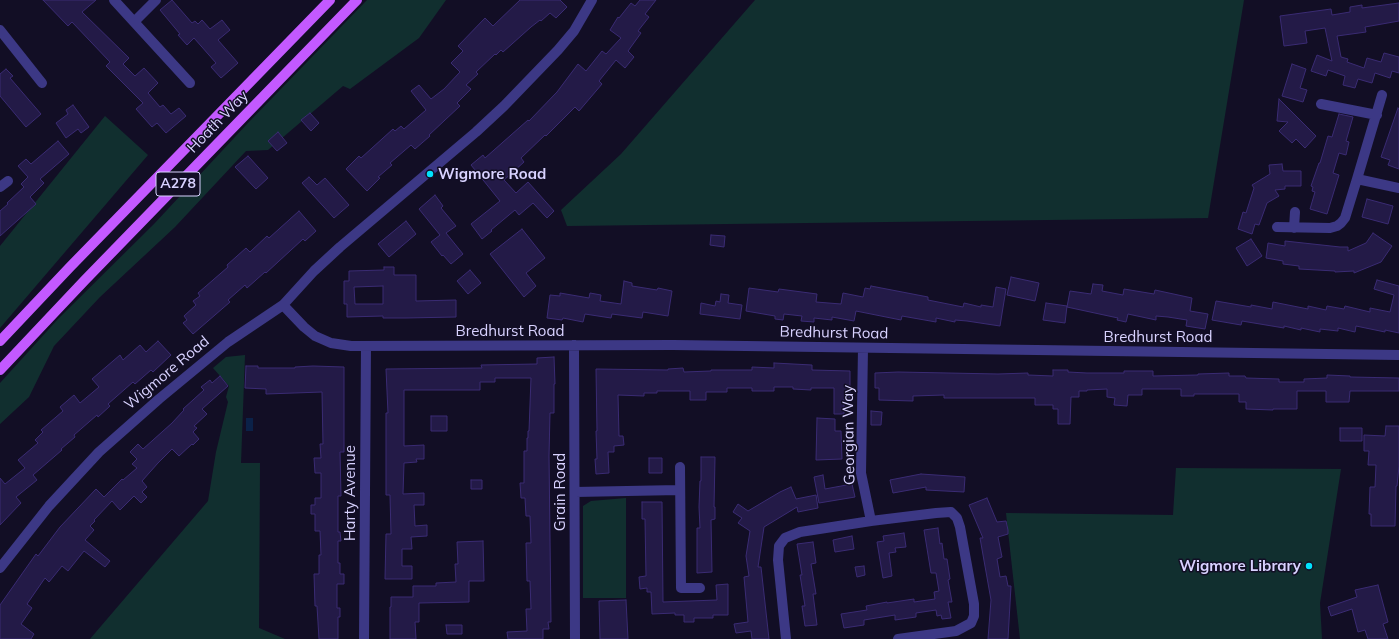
<!DOCTYPE html>
<html>
<head>
<meta charset="utf-8">
<style>
	body { margin:0 }
	canvas { display:block; background:#120e25 }
</style>
</head>
<body>
<canvas width="1399" height="639"></canvas>
<script>
const g = document.querySelector('canvas').getContext('2d');
g.lineJoin = 'round';
function fillPath(path, color) { g.fillStyle = color; g.fill(path, 'evenodd'); }
const toPath = rows => new Path2D(rows.map(r => 'M' + r).join(''));
function stroke(path, color, width, dash) { g.strokeStyle = color; g.lineWidth = width; g.lineCap = dash ? 'butt' : 'round'; g.setLineDash(dash || []); g.stroke(path); }
function label(font, color, halo, rows, align = 'center') {
  g.font = font + ' Mulish,sans-serif'; g.lineWidth = 3; g.setLineDash([]); g.textBaseline = 'middle'; g.strokeStyle = halo; g.fillStyle = color; for (const [text, x, y, turn = 0] of rows) {
    g.save(); g.translate(x, y); g.rotate((+turn || 0) * Math.PI / 180); g.textAlign = isNaN(turn) ? turn : align; if (halo) g.strokeText(text, 0, 0); g.fillText(text, 0, 0); g.restore();
  }
}
fillPath(toPath([
	[367,0,446,0,419,38,350,89,343,86,268,150,246,151,175,227,100,297,54,346,29,397,0,424,0,383,58,319,154,224,248,123],
	[755,0,1244,0,1208,218,567,226,561,210,621,154],
	[105,116,148,155,0,328,0,246],
	[245,355,241,463,260,463,259,628,285,639,90,639,208,501,216,452,228,402,226,397,229,386,213,368,226,357],
	[1176,468,1341,469,1320,603,1322,639,1020,639,1006,513,1173,515],
	[626,498,626,598,583,598,583,506,591,501]
]), '#112f2f');
fillPath(toPath([
	[246,418,253,418,253,431,246,431]
]), '#0b2148');
const building = toPath([
	[43,0,96,0,82,12,129,58,123,64,135,76,144,68,158,83,148,93,160,107,163,105,171,114,179,108,186,116,166,133,157,123,152,127,136,109,143,103,106,66,110,62,72,22,68,26,43,0],
	[172,0,192,23,195,21,198,24,202,20,210,29,222,20,230,30,218,40,238,63,221,78,211,67,216,63,194,38,187,45,178,35,180,34,160,10,172,0],
	[520,0,560,0,567,7,556,18,550,13,541,21,540,20,531,27,503,52,501,50,496,55,495,54,476,72,478,74,466,85,471,89,457,103,460,106,429,135,430,136,415,149,411,145,390,163,392,165,378,177,380,178,367,191,346,169,359,156,361,158,393,129,395,131,401,126,404,129,426,110,411,91,419,85,431,99,444,89,460,72,451,63,463,51,458,46,485,18,493,26,520,0],
	[640,0,656,0,645,14,649,17,638,31,641,33,628,51,634,57,625,68,616,60,599,81,602,84,579,111,575,107,546,136,545,135,521,158,524,162,504,180,516,193,528,182,554,211,547,218,533,203,519,215,515,210,491,230,492,231,482,239,471,224,500,201,471,165,483,155,485,158,528,120,529,121,557,92,578,64,586,71,602,51,606,54,621,38,610,30,618,17,619,18,631,3,635,6,640,0],
	[1399,3,1399,21,1365,27,1366,32,1337,36,1341,57,1348,59,1347,62,1364,68,1367,58,1381,62,1384,53,1399,57,1399,73,1392,71,1390,78,1375,73,1372,83,1358,79,1355,88,1343,85,1345,76,1328,70,1326,76,1311,71,1317,55,1332,61,1325,28,1305,31,1307,43,1284,46,1280,16,1331,9,1332,15,1350,12,1350,7,1362,5,1362,8,1399,3],
	[1292,64,1306,69,1300,88,1307,90,1303,102,1282,96,1292,64],
	[6,69,13,76,10,78,41,114,26,127,0,96,0,74,6,69],
	[1279,99,1316,136,1305,148,1296,139,1292,143,1279,131,1288,122,1277,121,1279,99],
	[73,105,89,127,81,133,78,129,66,138,56,123,68,114,66,110,73,105],
	[1398,108,1399,109,1399,169,1388,165,1390,160,1381,157,1398,108],
	[310,113,319,123,311,131,301,120,310,113],
	[1339,114,1353,117,1346,141,1349,142,1346,155,1339,153,1333,173,1339,175,1327,214,1310,209,1315,192,1312,191,1313,187,1311,186,1319,163,1320,163,1328,136,1332,137,1339,114],
	[278,132,287,143,277,151,268,141,278,132],
	[58,141,69,154,40,179,44,183,30,197,36,204,0,236,0,211,8,204,7,203,24,187,21,184,28,177,18,166,26,159,31,164,58,141],
	[248,156,268,178,256,189,235,167,248,156],
	[1282,164,1283,171,1301,171,1301,186,1285,186,1285,189,1275,190,1279,196,1267,203,1259,225,1255,224,1252,234,1238,229,1243,212,1246,213,1254,188,1252,185,1270,174,1269,165,1282,164],
	[309,177,317,185,325,178,349,205,334,218,302,183,309,177],
	[435,195,443,206,441,208,456,226,446,233,463,254,451,264,443,255,442,256,431,242,440,235,419,209,435,195],
	[1367,199,1393,206,1388,224,1362,217,1367,199],
	[299,211,316,231,305,241,303,239,266,273,265,272,247,288,245,285,228,300,230,302,193,334,183,323,187,320,184,316,196,305,193,301,200,296,198,293,228,267,227,265,246,248,250,252,267,236,269,238,299,211],
	[406,221,416,234,389,257,378,244,406,221],
	[522,229,545,258,526,273,536,286,524,297,490,254,522,229],
	[1373,233,1392,246,1381,262,1354,273,1354,271,1335,272,1335,271,1299,269,1299,266,1283,264,1283,261,1266,258,1268,243,1285,246,1285,241,1340,247,1348,247,1348,251,1366,243,1373,233],
	[711,235,725,236,724,247,710,245,711,235],
	[1251,239,1262,256,1247,266,1236,248,1251,239],
	[384,267,394,267,394,275,416,275,416,301,456,300,456,317,406,318,383,318,383,316,347,317,347,304,344,304,344,281,349,281,349,271,384,270,384,267],
	[383,286,383,304,355,304,354,287,383,286],
	[470,270,481,283,468,294,457,281,470,270],
	[1011,277,1039,283,1035,301,1007,295,1011,277],
	[1377,280,1399,286,1399,333,1385,330,1385,332,1356,326,1355,332,1338,328,1338,331,1320,329,1320,332,1301,328,1301,330,1284,326,1284,328,1242,321,1241,325,1212,320,1216,301,1251,307,1251,305,1272,309,1273,302,1308,309,1308,306,1326,310,1327,306,1344,309,1345,306,1370,312,1370,308,1390,312,1394,295,1374,289,1377,280],
	[624,281,632,283,632,286,657,290,658,288,672,291,668,316,643,312,642,318,612,314,611,318,585,314,583,322,563,318,562,320,547,318,550,295,560,296,560,293,589,298,590,293,601,295,600,301,621,304,624,281],
	[1093,284,1103,285,1102,291,1123,295,1124,289,1154,294,1155,290,1192,298,1190,311,1208,314,1205,329,1186,326,1187,320,1168,317,1156,316,1156,320,1128,314,1126,322,1117,320,1118,318,1067,307,1070,291,1091,294,1093,284],
	[871,286,928,297,928,300,963,307,964,303,981,307,981,305,993,307,996,287,1006,289,1000,326,967,321,955,320,955,322,936,318,936,322,902,316,901,320,856,311,854,321,832,317,832,320,814,318,814,322,801,321,802,316,784,314,783,320,775,319,775,316,746,311,749,288,778,292,779,289,817,294,816,302,841,304,843,293,863,297,865,288,870,289,871,286],
	[721,294,729,295,728,303,742,305,740,319,700,314,701,303,715,306,716,301,720,302,721,294],
	[1046,303,1067,306,1065,323,1043,320,1046,303],
	[158,341,171,355,153,372,151,370,135,384,133,382,108,404,110,406,98,417,97,415,74,435,75,437,61,449,62,450,33,475,37,480,16,497,21,503,0,525,0,478,5,484,25,468,18,460,38,443,35,440,43,432,41,430,63,411,60,407,74,395,80,403,99,387,92,379,120,355,123,360,140,345,146,352,158,341],
	[554,357,555,384,554,384,554,413,550,413,549,456,551,622,548,622,549,629,543,629,543,639,508,639,507,632,527,631,526,609,531,609,530,581,527,581,526,543,531,543,530,516,526,516,525,498,521,498,520,483,524,483,524,451,527,451,527,438,528,438,528,431,529,431,531,378,495,378,495,382,480,382,480,390,404,390,404,446,424,445,424,459,416,459,417,462,404,463,403,494,424,493,424,505,414,505,415,526,427,525,427,536,411,537,412,549,402,549,402,566,412,566,412,579,385,579,386,534,391,534,390,495,386,495,386,413,388,413,386,369,482,368,481,365,537,364,537,358,554,357],
	[774,363,812,365,812,370,850,371,850,399,844,399,844,414,834,414,834,388,811,388,811,390,793,389,793,387,774,387,774,391,752,391,752,388,727,388,727,392,706,392,706,400,690,400,690,391,657,391,657,393,644,393,644,396,618,395,619,436,623,436,624,445,614,446,614,452,608,452,609,473,596,474,595,459,597,459,596,431,597,431,596,369,668,370,668,369,683,368,684,372,711,371,711,370,752,370,752,367,774,368,774,363],
	[246,366,258,366,258,368,295,368,295,367,313,366,344,367,344,452,340,452,341,496,338,496,338,532,340,532,341,541,338,541,338,563,340,563,340,574,344,574,344,584,337,584,337,608,340,608,340,617,338,617,338,639,319,639,317,606,315,606,314,574,319,574,319,555,321,555,320,531,315,531,315,514,311,514,311,505,315,505,315,498,321,498,321,473,315,473,314,458,321,458,320,444,323,444,322,392,266,394,266,389,245,388,246,366],
	[1053,370,1068,370,1068,372,1087,373,1124,373,1124,371,1153,371,1153,376,1198,375,1198,374,1229,373,1229,376,1245,376,1246,378,1279,379,1279,382,1304,382,1304,379,1327,378,1327,375,1350,376,1350,377,1399,378,1399,391,1350,391,1349,402,1326,402,1326,391,1297,391,1297,409,1273,409,1273,410,1246,409,1246,402,1239,402,1239,394,1194,394,1194,396,1181,396,1181,389,1142,389,1142,395,1128,395,1127,406,1114,405,1115,398,1107,397,1107,389,1087,390,1087,391,1079,391,1079,397,1071,397,1070,424,1058,424,1058,409,1053,409,1053,405,1035,405,1035,398,944,398,944,395,913,396,913,401,879,400,879,388,875,388,875,373,898,372,998,374,1028,373,1028,375,1053,376,1053,370],
	[220,376,228,386,202,409,207,414,194,426,197,428,193,432,199,439,193,445,192,444,179,456,172,449,158,463,142,481,147,487,142,492,147,497,141,503,134,496,120,510,112,501,94,520,95,521,90,526,94,530,85,540,110,561,105,567,84,551,68,571,62,566,49,582,45,578,27,604,32,608,21,624,34,634,31,639,0,639,0,605,36,554,38,556,60,527,96,489,104,497,122,479,123,480,137,468,132,464,137,459,130,452,138,444,143,449,172,423,184,410,183,409,204,390,201,387,210,380,212,383,220,376],
	[871,411,882,412,881,425,871,425,871,411],
	[431,416,447,416,447,431,431,431,431,416],
	[817,418,835,419,835,431,841,431,842,459,816,460,817,418],
	[1386,426,1399,426,1399,466,1397,486,1396,486,1395,526,1371,526,1371,514,1369,514,1370,487,1375,487,1376,465,1368,465,1369,451,1364,451,1364,435,1385,436,1386,426],
	[1340,428,1362,428,1362,441,1340,441,1340,428],
	[701,457,715,457,714,507,715,507,715,519,711,520,712,572,697,573,697,528,700,528,699,507,700,481,701,481,701,457],
	[649,458,662,458,662,473,649,473,649,458],
	[921,474,965,477,964,492,926,490,926,487,893,493,890,480,921,474],
	[823,475,825,489,852,484,855,497,819,503,814,477,823,475],
	[471,480,482,480,482,489,471,489,471,480],
	[791,487,796,499,816,495,818,508,798,512,797,507,764,527,758,567,761,567,769,639,752,639,751,631,736,633,734,624,748,622,744,577,749,576,746,556,750,531,738,523,742,518,733,512,738,504,748,511,780,492,791,487],
	[987,498,997,522,1006,521,1008,530,1008,534,998,537,1002,557,997,559,1000,577,1006,576,1008,586,1011,586,1008,639,988,639,991,600,980,538,983,538,969,505,987,498],
	[642,502,662,502,663,602,717,600,716,585,728,584,728,615,713,615,713,618,694,618,694,622,684,622,684,615,675,615,675,613,652,614,651,592,647,592,647,588,640,589,639,577,646,576,645,519,642,519,642,502],
	[938,528,940,544,942,543,944,559,947,559,950,579,948,580,952,602,948,602,951,618,942,619,941,615,937,616,936,610,916,613,916,617,895,620,895,615,864,620,864,625,844,628,841,614,867,610,866,606,887,602,887,603,914,599,914,602,935,599,934,592,939,591,936,573,931,573,924,530,938,528],
	[904,533,906,547,895,548,896,552,889,553,892,576,883,578,877,542,884,541,883,536,904,533],
	[852,536,854,549,835,552,833,540,852,536],
	[483,541,484,581,469,581,469,602,419,603,419,622,415,622,416,639,390,639,390,607,391,607,391,597,413,597,413,586,436,586,436,583,456,582,455,564,458,564,457,542,483,541],
	[813,542,816,563,811,564,816,594,813,594,817,625,805,626,802,606,805,606,800,575,802,575,797,544,813,542],
	[864,566,865,575,857,577,855,567,864,566],
	[1378,585,1388,622,1383,624,1388,639,1368,639,1365,630,1358,632,1352,609,1331,616,1328,607,1357,597,1355,590,1378,585],
	[626,600,628,639,600,639,599,601,626,600],
	[446,625,462,625,462,634,447,634,446,625]
]);
fillPath(building, '#231a47');
stroke(building, '#3a2b73', 1);
stroke(toPath([
	[114,0,190,83],
	[134,22,156,0],
	[0,30,42,83],
	[1321,104,1377,115],
	[1357,179,1399,188],
	[0,187,8,181],
	[1277,227,1330,228,1337,226,1341,223,1345,218,1357,179,1382,95],
	[1294,228,1295,212],
	[283,305,304,327,315,336,331,343,351,346,673,345,1399,355],
	[574,345,575,639],
	[680,467,681,588,700,588],
	[575,492,679,490],
	[871,521,936,513,951,512,957,518,960,527,974,604,974,616,971,623,956,631,898,639],
	[0,568,49,506,99,452,159,399,228,342,283,305,314,271,340,247,476,132,504,106,558,50,574,31,592,0],
	[364,639,366,346],
	[786,639,778,560,779,546,785,538,800,532,871,521,861,473,863,348]
]), '#3c3885', 10);
stroke(toPath([
	[0,341,70,267,330,0],
	[0,370,85,280,357,0]
]), '#c359ff', 10);
for (const [x, y, r, color] of [
	[430,174,4,"#00e2fd"],
	[1309,566,4,"#00e2fd"]
]) { const dot = new Path2D(); dot.arc(x, y, r, 0, 2 * Math.PI); g.fillStyle = color; g.fill(dot); stroke(dot, '#120e25', 1.5); }
for (const [x, y, w] of [
	[178,184,44]
]) { const box = new Path2D(); box.roundRect(x - w / 2, y - 12, w, 24, 3); g.fillStyle = '#120e25'; g.fill(box); stroke(box, '#d8d2ff', 1); }
label('bold 14px', '#d8d2ff', null, [
	["A278",178,184]
]);
label('15px', '#d8d2ff', '#120e25', [
	["Hoath Way",218,122,-46],
	["Bredhurst Road",510,331],
	["Bredhurst Road",834,333,1],
	["Bredhurst Road",1158,337],
	["Wigmore Road",167,373,-40],
	["Georgian Way",849,435,-91],
	["Grain Road",560,492,-90],
	["Harty Avenue",350,493,-90]
]);
label('bold 15px', '#d8d2ff', '#120e25', [
	["Wigmore Road",438,174],
	["Wigmore Library",1301,566,"right"]
], 'left');
</script>
</body>
</html>
